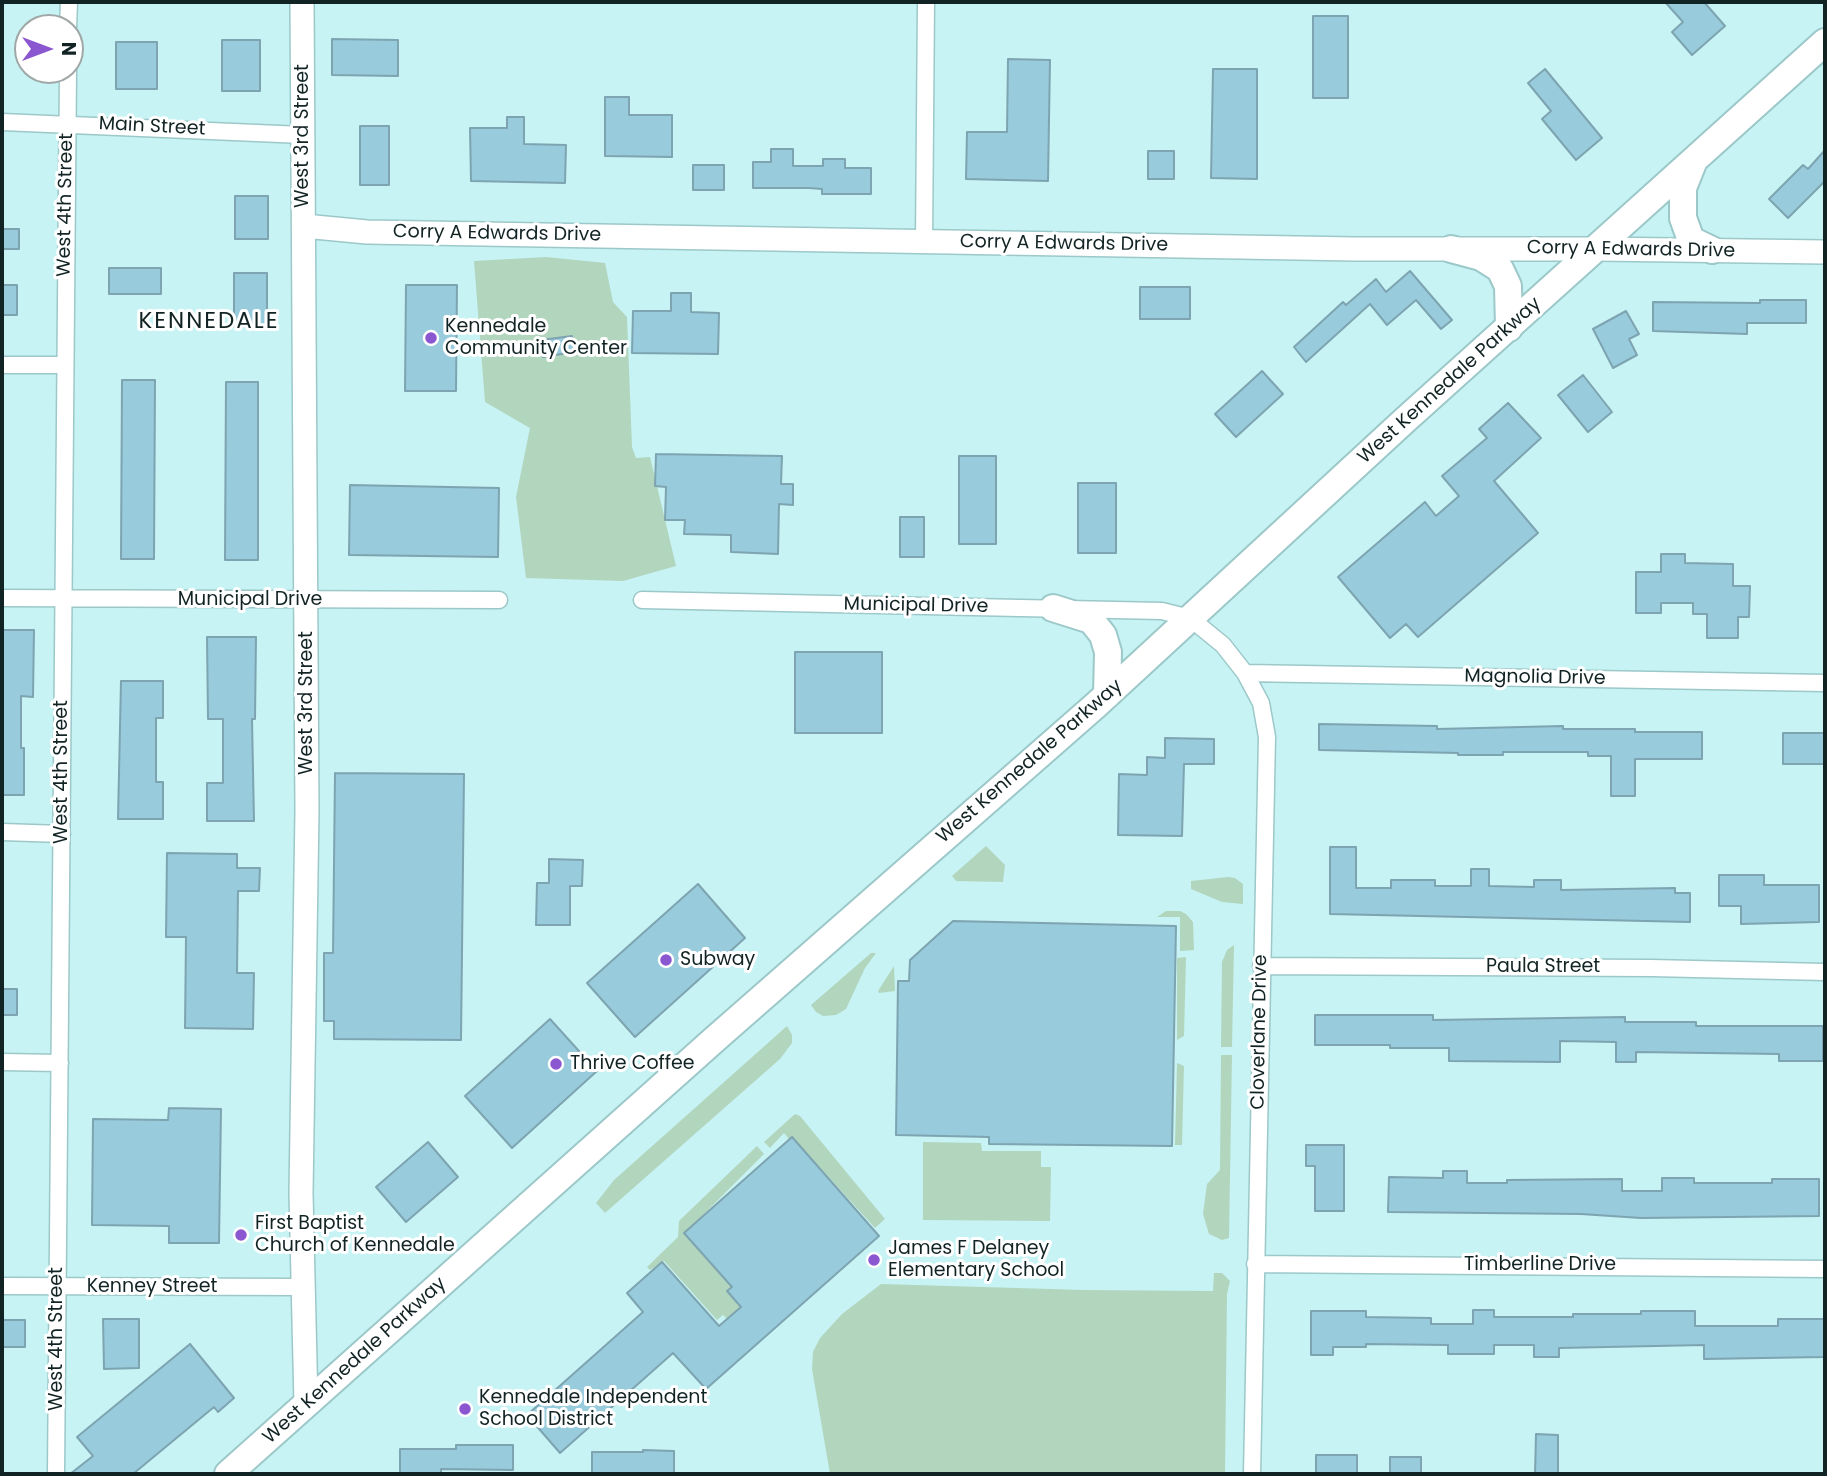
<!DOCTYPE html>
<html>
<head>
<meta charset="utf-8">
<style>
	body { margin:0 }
	#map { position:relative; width:1827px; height:1476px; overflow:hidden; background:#c7f3f4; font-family:Poppins,sans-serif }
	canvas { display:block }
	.frame { position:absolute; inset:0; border:4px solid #122324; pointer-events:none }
	.north { position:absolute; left:14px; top:14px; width:70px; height:70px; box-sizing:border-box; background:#fff; border:2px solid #a0a7a7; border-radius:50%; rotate:90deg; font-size:19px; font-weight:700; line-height:28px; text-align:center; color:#122324 }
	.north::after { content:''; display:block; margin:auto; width:24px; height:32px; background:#8b57d0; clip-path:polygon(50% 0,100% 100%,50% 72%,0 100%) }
</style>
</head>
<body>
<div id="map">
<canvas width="1827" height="1476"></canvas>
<div class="frame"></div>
<div class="north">N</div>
</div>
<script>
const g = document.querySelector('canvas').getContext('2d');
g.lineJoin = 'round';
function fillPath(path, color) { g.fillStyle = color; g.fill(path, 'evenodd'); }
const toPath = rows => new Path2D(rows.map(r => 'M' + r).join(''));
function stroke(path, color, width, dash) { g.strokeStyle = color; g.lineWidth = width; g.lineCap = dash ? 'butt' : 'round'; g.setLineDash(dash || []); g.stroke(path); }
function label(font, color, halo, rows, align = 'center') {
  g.font = font + ' Poppins,sans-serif'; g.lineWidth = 6; g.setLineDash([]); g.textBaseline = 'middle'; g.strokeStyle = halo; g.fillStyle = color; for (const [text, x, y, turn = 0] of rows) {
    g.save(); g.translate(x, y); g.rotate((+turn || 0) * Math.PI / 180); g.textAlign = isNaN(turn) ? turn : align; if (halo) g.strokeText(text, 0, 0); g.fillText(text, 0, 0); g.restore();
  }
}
fillPath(toPath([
	[546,257,605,263,613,302,627,317,632,447,636,458,650,457,676,566,623,581,526,578,516,497,530,428,485,402,474,261],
	[986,846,1005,865,1003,882,956,881,952,876],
	[1228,877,1235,878,1243,884,1243,904,1222,902,1191,889,1191,881],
	[1166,911,1180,911,1186,914,1193,922,1194,950,1180,951,1180,917,1157,917],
	[1234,945,1232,1047,1221,1047,1222,962,1227,950],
	[871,953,876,953,865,968,846,1009,836,1015,823,1016,816,1012,811,1005],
	[1186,957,1184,1036,1177,1040,1177,958],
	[894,966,895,991,879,993,878,991],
	[787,1026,792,1035,792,1043,780,1059,605,1213,596,1203,614,1180],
	[1221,1055,1232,1055,1229,1238,1222,1240,1209,1234,1203,1214,1207,1184,1220,1170],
	[1177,1063,1184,1066,1182,1145,1175,1145],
	[795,1114,800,1116,885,1219,875,1228,792,1137,789,1139,784,1133,770,1148,764,1142],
	[923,1142,981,1143,982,1151,1041,1151,1041,1167,1051,1167,1050,1221,923,1220],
	[757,1146,764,1154,685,1233,732,1287,727,1292,741,1307,727,1319,723,1315,717,1320,664,1261,650,1270,647,1267,678,1237,679,1221],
	[1214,1273,1222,1273,1230,1281,1227,1294,1225,1474,830,1474,812,1369,813,1352,820,1338,842,1314,881,1284,1085,1290,1213,1291]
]), '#b2d5be');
const building = toPath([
	[1665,2,1704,2,1725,26,1692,55,1672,32,1683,22,1665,2],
	[1313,16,1348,16,1348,98,1313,98,1313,16],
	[332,39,398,40,398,76,332,75,332,39],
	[222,40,260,40,260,91,222,91,222,40],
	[116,42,157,42,157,89,116,89,116,42],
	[1008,59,1050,60,1048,181,966,179,967,132,1007,132,1008,59],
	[1213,69,1257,69,1257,179,1211,178,1213,69],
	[1545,69,1602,138,1576,160,1542,119,1551,111,1528,83,1545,69],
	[605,97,629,97,629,115,672,115,672,157,605,156,605,97],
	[507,117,524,117,524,144,566,145,565,183,471,181,470,128,507,128,507,117],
	[360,126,389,126,389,185,360,185,360,126],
	[771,149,793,149,793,166,823,166,823,159,845,159,845,168,871,168,871,194,822,194,822,189,809,188,753,188,753,162,771,162,771,149],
	[1825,150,1825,181,1788,218,1769,199,1803,165,1808,169,1825,150],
	[1148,151,1174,151,1174,179,1148,179,1148,151],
	[693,165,724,165,724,190,693,190,693,165],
	[235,196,268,196,268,239,235,239,235,196],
	[2,229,19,229,19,249,2,249,2,229],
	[109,268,161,268,161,294,109,294,109,268],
	[1410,271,1452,320,1441,329,1416,300,1387,325,1370,304,1306,362,1294,347,1343,302,1346,305,1376,279,1386,292,1410,271],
	[234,273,267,273,267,327,234,327,234,273],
	[2,285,17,285,17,315,2,315,2,285],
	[406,285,457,285,456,391,405,391,406,285],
	[1140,287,1190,287,1190,319,1140,319,1140,287],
	[671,293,691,293,691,312,719,313,718,354,632,353,633,311,671,311,671,293],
	[1760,300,1806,300,1806,323,1747,323,1747,334,1653,331,1653,302,1760,303,1760,300],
	[1626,311,1639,334,1629,339,1637,355,1613,368,1593,329,1626,311],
	[572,336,574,352,543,357,541,340,572,336],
	[1262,371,1283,394,1236,437,1215,414,1262,371],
	[1583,375,1612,412,1588,432,1558,395,1583,375],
	[122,380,155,380,154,559,121,559,122,380],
	[226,382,258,382,258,560,225,560,226,382],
	[1508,403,1541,438,1494,481,1538,533,1418,637,1406,624,1390,638,1338,577,1425,502,1436,516,1459,496,1442,476,1487,438,1479,429,1508,403],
	[656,454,782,456,781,484,793,484,793,505,779,504,778,554,731,552,731,535,684,534,685,520,665,520,666,487,655,486,656,454],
	[959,456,996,456,996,544,959,544,959,456],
	[1078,483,1116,483,1116,553,1078,553,1078,483],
	[350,485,499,488,498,557,349,555,350,485],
	[900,517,924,517,924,557,900,557,900,517],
	[1661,554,1685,554,1685,563,1733,564,1733,586,1750,586,1749,617,1738,617,1738,638,1707,638,1707,614,1693,614,1693,603,1661,603,1661,613,1636,613,1636,572,1661,572,1661,554],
	[2,630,34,630,33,697,21,696,21,748,24,748,24,795,2,795,2,630],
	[207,637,256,637,255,719,252,719,254,821,207,821,207,783,223,783,223,719,208,719,207,637],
	[795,652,882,652,882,733,795,733,795,652],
	[121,681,163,681,163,718,156,718,156,782,163,782,163,819,118,819,121,681],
	[1319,724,1437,726,1437,729,1563,726,1563,729,1635,729,1635,732,1702,732,1702,759,1635,759,1635,796,1611,796,1611,756,1588,756,1588,752,1503,752,1503,755,1458,755,1458,753,1319,750,1319,724],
	[1783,733,1825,733,1825,764,1783,764,1783,733],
	[1165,738,1214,739,1214,764,1184,764,1182,836,1118,835,1119,774,1147,775,1147,757,1165,758,1165,738],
	[335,773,464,774,461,1040,334,1039,334,1021,324,1021,324,953,333,953,335,773],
	[1330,847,1356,847,1356,888,1391,888,1391,880,1435,880,1435,886,1471,886,1471,869,1489,869,1489,886,1534,887,1534,880,1561,880,1561,890,1675,888,1675,893,1690,893,1690,922,1330,914,1330,847],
	[167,853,237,854,237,868,260,868,259,891,238,891,237,973,254,973,253,1029,185,1028,186,937,166,937,167,853],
	[549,859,583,860,582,886,570,886,570,925,536,925,537,883,549,883,549,859],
	[1719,875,1764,875,1764,885,1819,885,1819,922,1741,924,1741,906,1719,906,1719,875],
	[698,884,745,938,635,1037,587,983,698,884],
	[953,921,1176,926,1172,1146,989,1144,989,1137,896,1135,898,981,909,981,910,960,953,921],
	[2,989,17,989,17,1015,2,1015,2,989],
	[1315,1015,1433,1015,1433,1020,1625,1017,1625,1022,1696,1022,1696,1026,1823,1026,1823,1061,1779,1061,1779,1054,1636,1052,1636,1062,1616,1062,1616,1042,1560,1041,1560,1062,1449,1061,1449,1048,1390,1048,1390,1045,1315,1045,1315,1015],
	[550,1019,597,1071,512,1148,465,1096,550,1019],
	[169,1108,221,1109,219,1243,169,1243,169,1226,92,1225,93,1119,168,1120,169,1108],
	[792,1137,879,1236,706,1389,673,1353,560,1453,527,1415,643,1312,627,1293,662,1262,719,1326,741,1307,727,1291,732,1287,684,1233,792,1137],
	[428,1142,458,1177,406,1222,376,1187,428,1142],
	[1306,1145,1344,1145,1344,1211,1315,1211,1315,1166,1306,1166,1306,1145],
	[1443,1171,1467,1171,1467,1183,1507,1183,1507,1180,1622,1179,1622,1191,1662,1191,1662,1178,1694,1178,1694,1183,1772,1183,1772,1179,1819,1179,1819,1216,1641,1218,1581,1214,1388,1212,1389,1177,1443,1178,1443,1171],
	[1473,1310,1494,1310,1494,1317,1573,1317,1573,1314,1641,1314,1641,1311,1695,1311,1695,1326,1778,1326,1778,1319,1824,1319,1824,1357,1704,1359,1704,1345,1559,1348,1559,1357,1534,1357,1534,1345,1494,1345,1494,1354,1448,1354,1448,1345,1366,1344,1366,1347,1333,1347,1333,1355,1311,1355,1311,1311,1366,1311,1366,1317,1431,1318,1431,1324,1473,1324,1473,1310],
	[103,1319,139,1319,139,1368,104,1369,103,1319],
	[2,1320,25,1320,25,1347,2,1347,2,1320],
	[190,1344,234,1398,218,1412,214,1407,133,1474,70,1474,93,1456,77,1437,190,1344],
	[1536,1434,1558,1435,1558,1474,1535,1474,1536,1434],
	[456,1445,513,1445,513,1470,441,1469,441,1474,400,1474,400,1449,456,1449,456,1445],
	[643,1450,674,1451,674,1474,592,1474,592,1452,643,1452,643,1450],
	[1316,1455,1357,1455,1357,1474,1316,1474,1316,1455],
	[1390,1457,1421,1457,1421,1474,1390,1474,1390,1457]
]);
fillPath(building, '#98cbdb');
stroke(building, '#7da4b0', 2);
const street = toPath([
	[68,28,69,2],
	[2,122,303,135],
	[924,241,926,2],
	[2,365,64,365],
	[2,598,499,600],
	[642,600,1162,611,1190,618,1223,645,1245,673,1261,703,1267,737,1252,1474],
	[1245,673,1825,683],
	[2,832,62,834],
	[1261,966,1651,968,1825,972],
	[2,1062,60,1063],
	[1255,1264,1825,1269],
	[2,1286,303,1287],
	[56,1474,68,70]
]);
const secondary = toPath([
	[302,2,307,811,301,1193,306,1405],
	[304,226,367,232,1355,249,1597,249,1825,252]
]);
const primary = toPath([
	[1693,163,1683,188,1683,218,1691,240,1712,250],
	[1451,249,1481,257,1500,269,1508,286,1509,328],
	[1053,608,1091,620,1103,635,1108,652,1107,695],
	[228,1474,715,1039,1096,705,1404,421,1825,42]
]);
stroke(street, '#9cc8c9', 19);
stroke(secondary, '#9cc8c9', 26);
stroke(primary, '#9cc8c9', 30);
stroke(street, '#fff', 16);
stroke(secondary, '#fff', 23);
stroke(primary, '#fff', 26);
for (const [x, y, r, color] of [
	[431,338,7,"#8b57d0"],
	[666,960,7,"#8b57d0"],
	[556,1064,7,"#8b57d0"],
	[241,1235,7,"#8b57d0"],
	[874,1260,7,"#8b57d0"],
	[465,1409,7,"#8b57d0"]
]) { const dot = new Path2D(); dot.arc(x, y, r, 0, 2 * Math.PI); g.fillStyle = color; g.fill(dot); stroke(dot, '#fff', 2.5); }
label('19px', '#122324', '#fff', [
	["Main Street",152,127,3],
	["West 3rd Street",303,136,-90],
	["West 4th Street",66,205,-89],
	["Corry A Edwards Drive",497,234,1],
	["Corry A Edwards Drive",1064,244,1],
	["Corry A Edwards Drive",1631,250,1],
	["West Kennedale Parkway",1450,381,-42],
	["Municipal Drive",250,600],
	["Municipal Drive",916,606,1],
	["Magnolia Drive",1535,678,1],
	["West 3rd Street",307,703,-90],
	["West Kennedale Parkway",1030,762,-41],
	["West 4th Street",62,772,-90],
	["Paula Street",1543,967],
	["Cloverlane Drive",1260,1032,-89],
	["Timberline Drive",1540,1265],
	["Kenney Street",152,1287],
	["West 4th Street",57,1339,-90],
	["West Kennedale Parkway",355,1361,-42]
]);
label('19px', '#122324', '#fff', [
	["Kennedale",445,327],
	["Community Center",445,349],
	["Subway",680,960],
	["Thrive Coffee",570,1064],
	["First Baptist",255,1224],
	["Church of Kennedale",255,1246],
	["James F Delaney",888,1249],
	["Elementary School",888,1271],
	["Kennedale Independent",479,1398],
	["School District",479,1420]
], 'left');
g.letterSpacing = '2px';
label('23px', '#122324', '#fff', [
	["KENNEDALE",209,322]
]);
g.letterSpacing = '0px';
</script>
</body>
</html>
